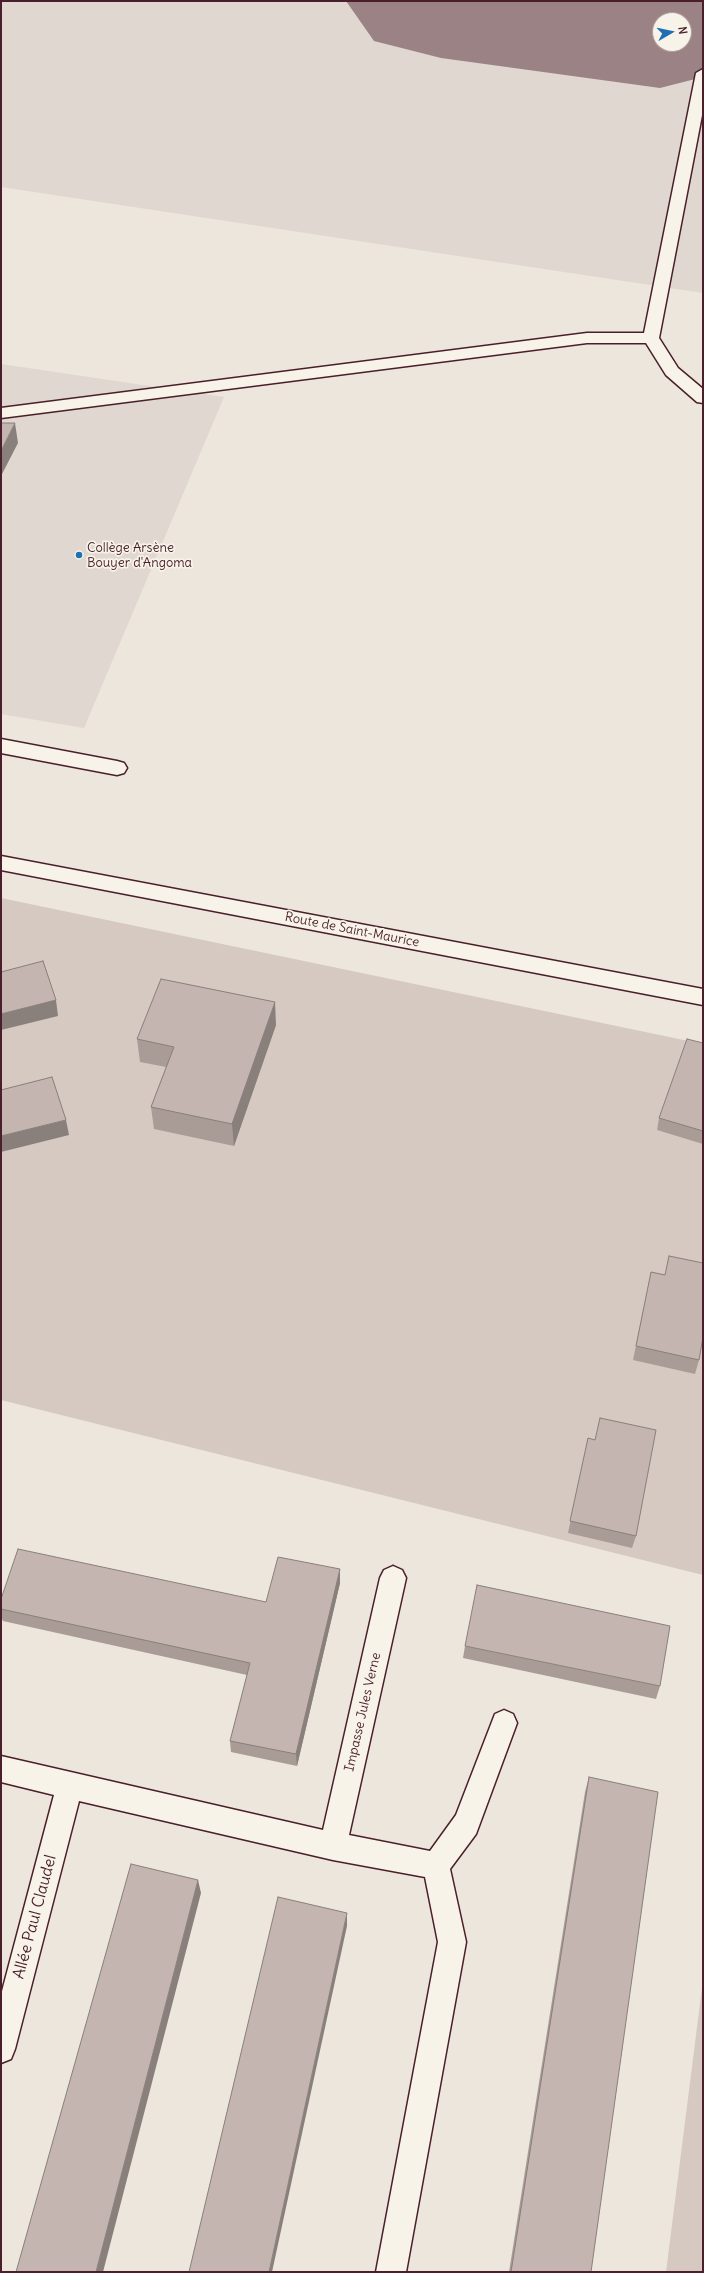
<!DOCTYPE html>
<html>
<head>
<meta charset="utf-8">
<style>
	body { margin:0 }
	#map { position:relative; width:704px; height:2273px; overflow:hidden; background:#ece6dd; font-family:Delius,sans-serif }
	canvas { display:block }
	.frame { position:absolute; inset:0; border:2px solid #4a1f2b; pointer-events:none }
	.north { position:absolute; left:652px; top:12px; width:40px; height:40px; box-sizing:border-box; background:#f7f3e8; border:1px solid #b29e9c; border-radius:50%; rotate:81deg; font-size:11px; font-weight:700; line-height:16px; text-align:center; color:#4a1f2b }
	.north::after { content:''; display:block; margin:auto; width:14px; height:18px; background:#1f6fb2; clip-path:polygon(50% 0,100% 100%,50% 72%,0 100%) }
</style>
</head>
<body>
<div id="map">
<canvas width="704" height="2273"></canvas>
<div class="frame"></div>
<div class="north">N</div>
</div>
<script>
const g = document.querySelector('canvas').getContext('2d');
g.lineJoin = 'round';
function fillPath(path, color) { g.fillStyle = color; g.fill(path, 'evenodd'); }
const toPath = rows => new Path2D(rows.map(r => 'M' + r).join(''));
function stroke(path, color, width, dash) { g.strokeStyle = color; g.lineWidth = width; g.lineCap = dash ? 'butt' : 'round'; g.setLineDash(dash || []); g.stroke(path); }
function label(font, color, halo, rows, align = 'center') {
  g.font = font + ' Delius,sans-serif'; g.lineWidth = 3.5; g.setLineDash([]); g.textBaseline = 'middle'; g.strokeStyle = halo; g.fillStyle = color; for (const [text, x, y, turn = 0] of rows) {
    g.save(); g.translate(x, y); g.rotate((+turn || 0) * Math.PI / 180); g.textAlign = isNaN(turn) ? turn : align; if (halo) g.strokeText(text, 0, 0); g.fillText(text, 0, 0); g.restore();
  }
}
fillPath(toPath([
	[1,1,703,1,703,293,1,187],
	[660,20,684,20,684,44,660,44],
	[1,364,224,397,84,728,1,714]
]), '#e0d7d0');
fillPath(toPath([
	[1,898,703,1044,703,1575,1,1400],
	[703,1980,703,2272,666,2272]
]), '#d5c9c2');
fillPath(toPath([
	[346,1,703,1,703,77,660,88,441,58,374,41,346,1],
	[660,20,684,20,684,44,660,44,660,20]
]), '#9b8284');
const lane = toPath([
	[703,69,703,110,659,338,678,368,703,389,703,403,697,402,666,375,646,343,587,343,1,418,1,408,587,333,644,333,696,73,703,69],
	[1,739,117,761,124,763,127,768,124,773,117,775,1,753,1,739]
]);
const street = toPath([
	[393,1566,402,1570,406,1578,349,1835,430,1851,456,1815,495,1714,504,1710,513,1714,517,1723,476,1834,450,1869,466,1942,406,2272,376,2272,438,1942,425,1877,333,1860,79,1801,15,2049,11,2059,1,2063,1,1995,54,1795,1,1782,1,1756,323,1830,380,1578,384,1570,393,1566]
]);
const secondary = toPath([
	[1,856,703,989,703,1005,1,870,1,856]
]);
stroke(lane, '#4a1f2b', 3);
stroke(street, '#4a1f2b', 3);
stroke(secondary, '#4a1f2b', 3);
fillPath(lane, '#f7f3e8');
fillPath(street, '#f7f3e8');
fillPath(secondary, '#f7f3e8');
fillPath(toPath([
	[276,1025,234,1146,154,1129,151,1107,166,1067,140,1062,137,1039],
	[703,1043,703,1144,657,1130,659,1118],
	[669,1256,699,1360,695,1374,633,1360,651,1272,665,1275],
	[588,1438,636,1536,632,1548,568,1533],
	[340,1569,340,1583,297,1766,231,1752,230,1741,247,1675,3,1621,1,1617,1,1599,266,1602],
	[465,1646,660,1686,656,1699,463,1658],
	[589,1777,591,2272,509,2272,585,1792]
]), '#a99c97');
fillPath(toPath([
	[15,423,18,443,1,476,1,451],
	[56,1000,58,1016,1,1030,1,1014],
	[275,1002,276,1025,234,1146,232,1124],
	[66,1120,69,1135,1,1152,1,1136],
	[340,1569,340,1583,297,1766,296,1754],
	[198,1880,201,1893,103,2272,96,2272],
	[347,1913,347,1926,272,2272,269,2272]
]), '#897f7b');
const building = toPath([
	[1,423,15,423,1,451,1,423],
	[43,961,56,1000,1,1014,1,972,43,961],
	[161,979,275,1002,232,1124,151,1107,174,1047,137,1039,161,979],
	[687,1039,703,1043,703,1131,659,1118,687,1039],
	[52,1077,66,1120,1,1136,1,1090,52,1077],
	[669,1256,703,1263,703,1337,699,1360,636,1346,651,1272,665,1275,669,1256],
	[600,1418,656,1430,636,1536,570,1521,588,1438,595,1440,600,1418],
	[18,1549,266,1602,278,1557,340,1569,296,1754,230,1741,250,1663,1,1609,1,1599,18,1549],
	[477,1585,670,1626,660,1686,465,1646,477,1585],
	[589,1777,658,1792,591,2272,511,2272,589,1777],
	[131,1864,198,1880,96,2272,16,2272,131,1864],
	[278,1897,347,1913,269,2272,189,2272,278,1897]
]);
fillPath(building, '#c4b5b0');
stroke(building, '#897f7b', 1);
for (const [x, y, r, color] of [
	[79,555,4,"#1f6fb2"]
]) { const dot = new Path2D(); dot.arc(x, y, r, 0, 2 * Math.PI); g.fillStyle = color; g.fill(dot); stroke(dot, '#f7f3e8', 1.5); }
label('13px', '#4a1f2b', '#f7f3e8', [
	["Collège Arsène",87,548],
	["Bouyer d'Angoma",87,563]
], 'left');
label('13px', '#4a1f2b', '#f7f3e8', [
	["Route de Saint-Maurice",352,930,11],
	["Impasse Jules Verne",363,1712,-77]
]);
label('16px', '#4a1f2b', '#f7f3e8', [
	["Allée Paul Claudel",35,1917,-75]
]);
</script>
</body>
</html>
